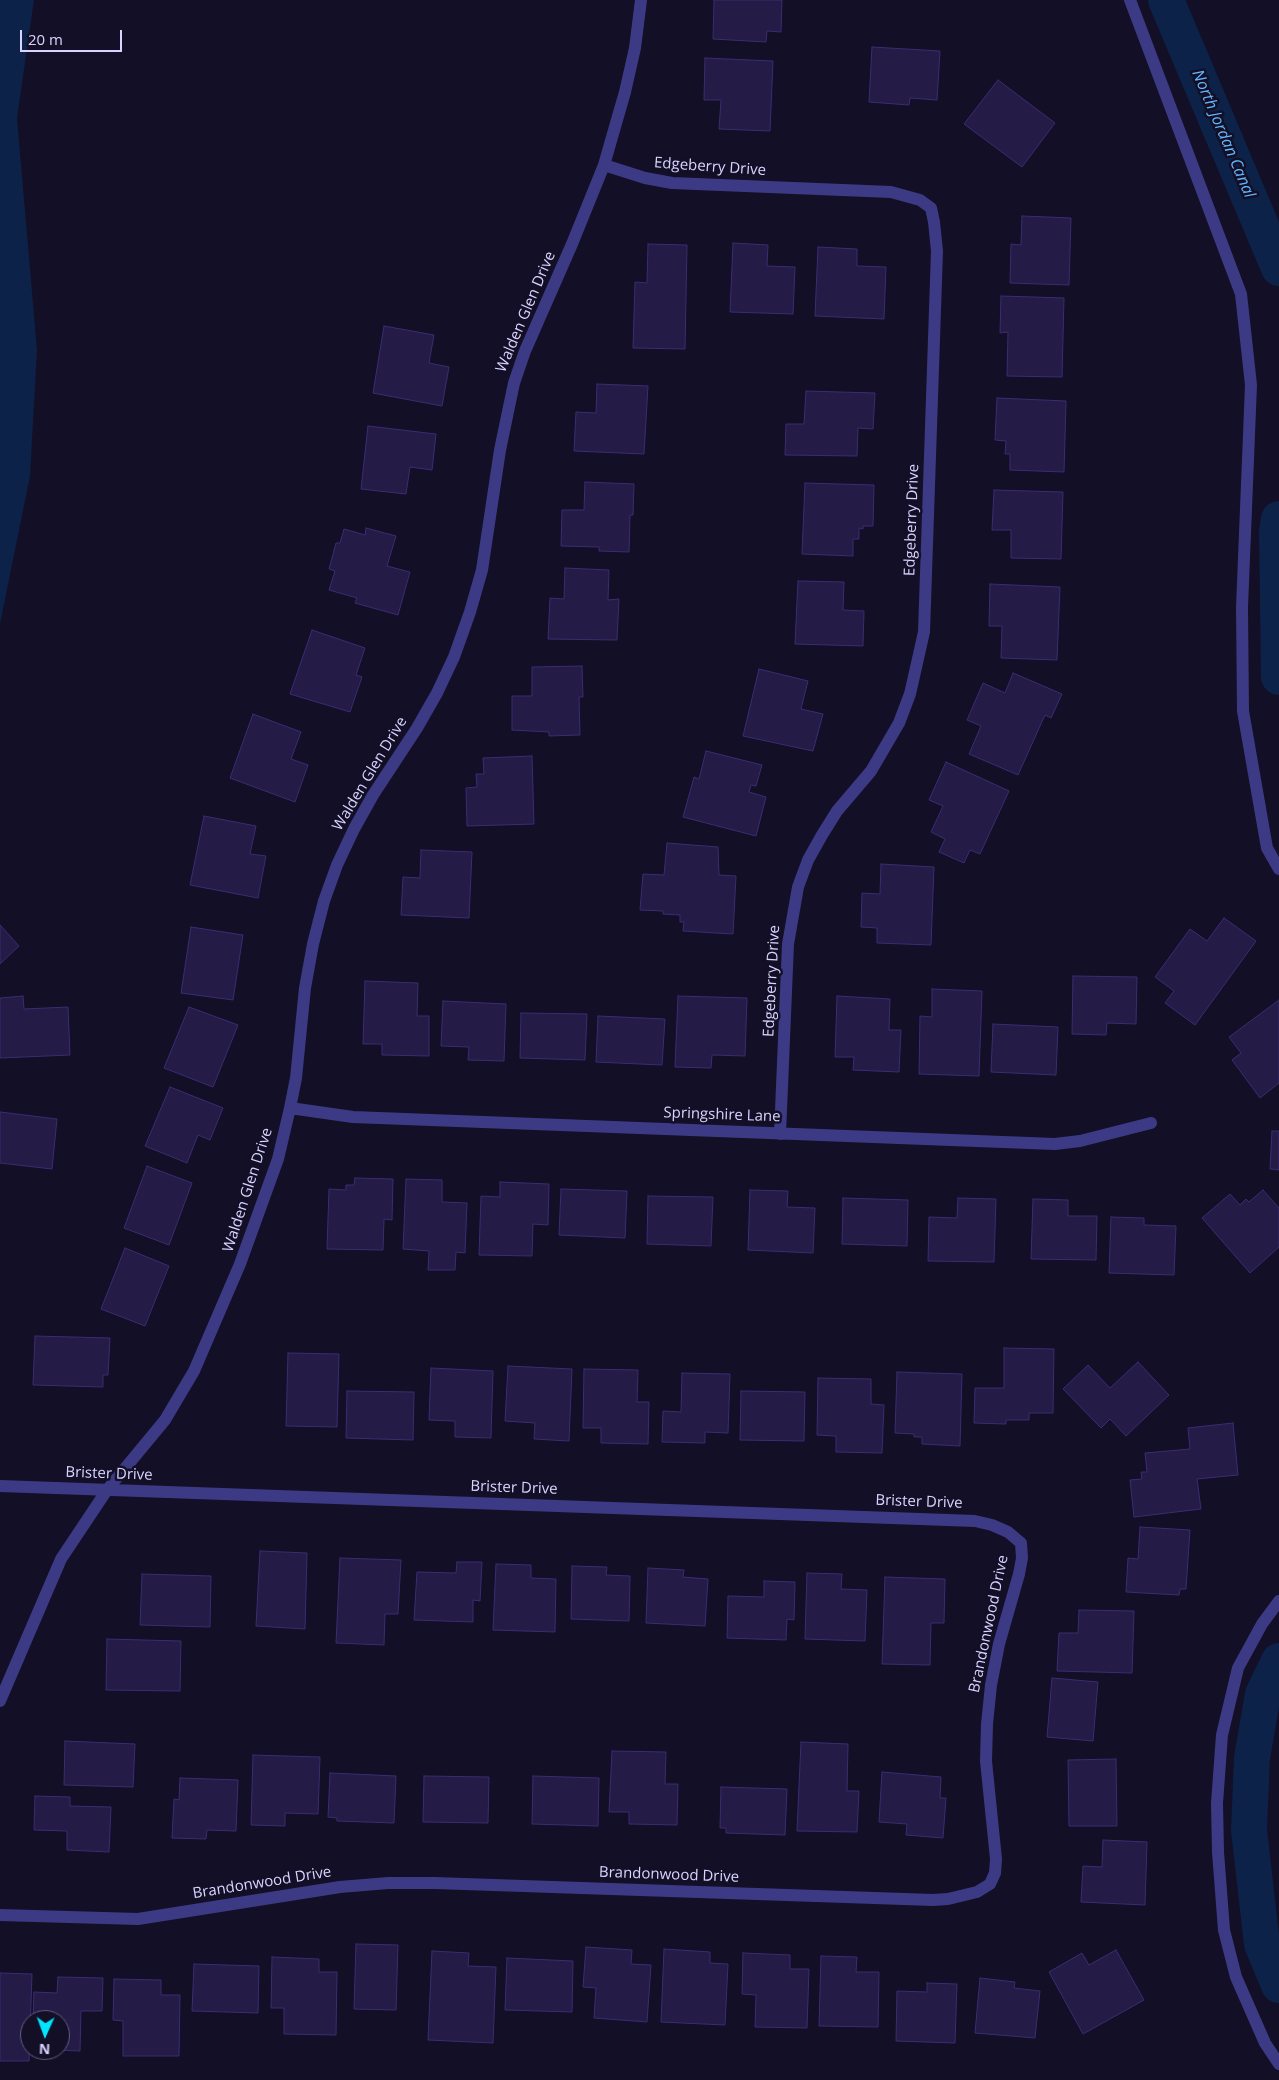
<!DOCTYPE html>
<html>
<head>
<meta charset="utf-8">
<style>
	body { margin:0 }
	#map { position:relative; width:1279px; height:2080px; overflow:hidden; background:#130f26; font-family:"Open Sans",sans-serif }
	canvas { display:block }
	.north { position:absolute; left:20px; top:2010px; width:50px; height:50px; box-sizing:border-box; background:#130f26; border:1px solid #625e7d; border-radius:50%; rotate:182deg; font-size:14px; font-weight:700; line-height:20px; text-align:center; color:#d9d4ff }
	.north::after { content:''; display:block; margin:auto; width:18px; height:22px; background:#00e5ff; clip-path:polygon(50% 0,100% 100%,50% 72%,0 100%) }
	.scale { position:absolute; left:20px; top:30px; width:102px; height:22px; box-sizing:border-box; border:2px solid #d9d4ff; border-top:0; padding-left:6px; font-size:15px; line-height:18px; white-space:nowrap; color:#d9d4ff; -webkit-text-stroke:4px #130f26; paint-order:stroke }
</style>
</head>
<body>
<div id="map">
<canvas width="1279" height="2080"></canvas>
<div class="north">N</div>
<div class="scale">20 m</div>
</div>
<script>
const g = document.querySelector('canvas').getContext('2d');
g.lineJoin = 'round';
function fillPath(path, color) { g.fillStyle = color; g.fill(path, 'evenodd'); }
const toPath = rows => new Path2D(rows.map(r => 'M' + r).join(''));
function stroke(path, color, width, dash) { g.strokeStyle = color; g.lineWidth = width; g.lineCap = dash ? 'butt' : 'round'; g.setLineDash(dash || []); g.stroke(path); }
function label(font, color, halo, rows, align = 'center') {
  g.font = font + ' "Open Sans",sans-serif'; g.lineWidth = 5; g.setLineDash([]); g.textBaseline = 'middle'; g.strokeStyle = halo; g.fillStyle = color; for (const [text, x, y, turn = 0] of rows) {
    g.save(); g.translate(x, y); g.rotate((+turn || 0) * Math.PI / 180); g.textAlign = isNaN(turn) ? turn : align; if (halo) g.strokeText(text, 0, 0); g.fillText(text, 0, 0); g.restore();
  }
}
fillPath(toPath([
	[0,0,34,0,17,118,37,350,30,476,0,624]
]), '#0c2248');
stroke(toPath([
	[1166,0,1279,268],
	[1279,519,1277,531,1279,677],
	[1279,1661,1263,1694,1252,1758,1249,1830,1262,1944,1279,1985]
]), '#0c2248', 36);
const building = toPath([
	[714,0,782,0,781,32,767,31,766,42,713,39,714,0],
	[872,47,940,51,937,100,910,98,909,105,869,102,872,47],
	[705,58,773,61,770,131,719,129,721,100,704,100,705,58],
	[998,80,1055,123,1022,167,964,124,998,80],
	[1022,216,1071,218,1069,285,1010,283,1011,244,1021,245,1022,216],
	[733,243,768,245,767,266,795,267,793,314,730,312,733,243],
	[648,244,687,245,685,349,633,348,635,282,647,283,648,244],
	[818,247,857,249,857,266,886,267,884,319,815,316,818,247],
	[1001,296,1064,298,1062,377,1007,376,1008,332,1000,333,1001,296],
	[384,326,434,335,429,363,449,367,442,406,373,393,384,326],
	[597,384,648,386,644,454,574,451,576,412,596,413,597,384],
	[806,391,875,393,873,429,858,428,857,456,785,455,786,424,804,424,806,391],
	[997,398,1066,401,1064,472,1010,470,1010,454,1005,454,1006,441,995,440,997,398],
	[368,426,436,434,432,470,410,467,406,494,361,489,368,426],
	[585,482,634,484,633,515,630,515,629,552,599,551,599,547,561,546,562,510,584,510,585,482],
	[805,483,874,485,873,526,863,526,863,529,859,528,859,539,853,539,853,556,802,554,805,483],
	[994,490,1063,492,1061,559,1011,558,1011,530,992,530,994,490],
	[366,528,396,536,387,566,410,572,398,615,355,603,357,598,329,590,335,571,329,569,336,543,340,543,344,529,365,535,366,528],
	[565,568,609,570,608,600,619,599,617,640,548,639,550,598,564,599,565,568],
	[798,581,844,582,843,610,864,611,863,646,795,644,798,581],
	[990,584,1060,587,1057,660,1001,658,1002,626,989,626,990,584],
	[312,630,365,648,356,675,362,677,350,712,290,694,312,630],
	[582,666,583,697,579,697,580,735,549,736,549,732,512,730,512,696,532,696,532,667,582,666],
	[759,669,808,681,801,709,823,714,813,751,743,736,759,669],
	[1013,673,1062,694,1051,718,1045,715,1018,775,969,754,981,726,967,720,983,683,1005,693,1013,673],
	[253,714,301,732,291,759,308,765,295,802,230,778,253,714],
	[706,751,762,765,756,786,751,785,749,792,766,797,756,836,683,817,694,777,699,779,706,751],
	[532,756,534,824,467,826,466,788,477,787,476,774,484,774,483,758,532,756],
	[946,762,1009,791,980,854,970,850,964,863,939,852,945,839,931,832,943,806,929,800,946,762],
	[204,816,256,826,250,854,266,856,258,898,190,885,204,816],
	[667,843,718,847,719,875,736,876,733,934,683,931,684,922,680,922,680,915,663,914,663,911,640,910,643,874,664,875,667,843],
	[421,850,472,852,469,918,401,915,403,877,420,878,421,850],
	[881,864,934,867,931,945,877,943,877,928,861,927,862,893,880,894,881,864],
	[1224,918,1256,941,1195,1025,1165,1003,1174,991,1155,977,1190,929,1207,941,1224,918],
	[0,925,19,946,0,964,0,925],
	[191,927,243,935,233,1000,181,993,191,927],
	[1073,976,1137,977,1136,1024,1107,1023,1106,1035,1072,1034,1073,976],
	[365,981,418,983,417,1016,429,1016,429,1056,382,1055,382,1044,363,1044,365,981],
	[932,989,982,991,979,1076,919,1074,920,1016,932,1017,932,989],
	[23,996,24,1009,68,1007,70,1055,0,1058,0,998,23,996],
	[678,996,747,998,745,1056,712,1055,711,1068,675,1067,678,996],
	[837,996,890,999,889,1030,901,1030,899,1072,853,1070,854,1057,835,1057,837,996],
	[1279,1000,1279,1083,1260,1098,1232,1060,1241,1053,1229,1037,1279,1000],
	[443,1001,506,1004,504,1061,468,1060,469,1047,441,1046,443,1001],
	[189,1007,238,1025,213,1087,164,1068,189,1007],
	[521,1013,587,1014,585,1060,520,1058,521,1013],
	[598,1016,665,1019,662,1065,596,1062,598,1016],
	[993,1024,1058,1027,1056,1075,991,1072,993,1024],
	[170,1087,223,1108,210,1140,198,1135,187,1163,145,1146,170,1087],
	[0,1112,57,1119,52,1169,0,1163,0,1112],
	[1272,1131,1279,1131,1279,1170,1270,1169,1272,1131],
	[147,1166,192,1183,169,1245,124,1228,147,1166],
	[355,1178,393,1179,392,1220,384,1219,383,1250,327,1249,329,1189,346,1190,346,1185,354,1185,355,1178],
	[406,1179,442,1180,442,1202,467,1203,465,1253,456,1252,455,1270,428,1270,429,1251,403,1249,406,1179],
	[500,1182,549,1184,548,1225,533,1224,532,1256,479,1255,481,1196,500,1197,500,1182],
	[561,1189,627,1191,625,1238,559,1235,561,1189],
	[750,1190,788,1191,787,1207,815,1208,813,1253,748,1250,750,1190],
	[1263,1190,1279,1208,1279,1247,1250,1273,1202,1218,1230,1194,1240,1205,1246,1199,1249,1202,1263,1190],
	[648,1196,713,1197,711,1246,647,1244,648,1196],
	[843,1198,908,1200,907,1246,842,1244,843,1198],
	[958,1198,996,1199,994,1262,928,1261,929,1217,957,1218,958,1198],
	[1033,1199,1068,1200,1068,1216,1097,1216,1096,1260,1031,1259,1033,1199],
	[1111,1217,1144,1218,1144,1225,1176,1226,1174,1275,1109,1273,1111,1217],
	[125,1248,169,1266,145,1326,101,1309,125,1248],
	[35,1336,110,1338,108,1375,103,1375,103,1387,33,1385,35,1336],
	[1004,1348,1054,1349,1053,1413,1029,1413,1029,1420,1006,1420,1006,1424,974,1423,975,1388,1004,1388,1004,1348],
	[288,1353,339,1354,337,1427,286,1426,288,1353],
	[1138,1362,1169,1395,1126,1436,1110,1419,1101,1428,1063,1389,1088,1365,1110,1388,1138,1362],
	[508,1366,572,1369,569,1441,534,1439,535,1423,505,1421,508,1366],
	[431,1368,493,1371,491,1438,455,1437,455,1421,429,1420,431,1368],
	[584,1369,638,1370,637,1402,649,1402,648,1444,601,1443,601,1428,583,1428,584,1369],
	[897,1372,962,1374,960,1446,922,1444,922,1437,914,1437,914,1434,895,1433,897,1372],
	[682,1373,730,1374,728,1433,705,1432,705,1443,662,1442,663,1411,681,1412,682,1373],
	[818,1378,871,1379,871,1404,884,1405,882,1453,836,1452,836,1436,817,1435,818,1378],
	[347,1391,414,1392,413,1440,346,1438,347,1391],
	[741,1391,805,1392,804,1441,740,1440,741,1391],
	[1233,1423,1238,1475,1197,1479,1201,1509,1134,1517,1130,1480,1142,1479,1141,1472,1147,1472,1145,1453,1190,1449,1188,1428,1233,1423],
	[1140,1527,1190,1530,1186,1589,1180,1589,1179,1595,1126,1592,1128,1558,1138,1559,1140,1527],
	[260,1551,307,1553,305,1629,256,1626,260,1551],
	[340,1558,401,1560,398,1614,385,1614,384,1645,336,1643,340,1558],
	[457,1562,482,1562,480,1601,473,1600,473,1622,414,1620,417,1572,456,1573,457,1562],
	[496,1564,531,1565,531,1578,556,1579,555,1632,493,1630,496,1564],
	[572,1566,607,1567,606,1575,630,1576,629,1621,571,1619,572,1566],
	[648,1568,684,1570,683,1577,708,1579,705,1626,646,1623,648,1568],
	[807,1573,842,1574,841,1589,867,1590,865,1641,805,1639,807,1573],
	[142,1574,211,1576,210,1627,140,1625,142,1574],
	[885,1577,945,1579,944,1623,931,1623,930,1665,882,1664,885,1577],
	[764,1581,795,1582,794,1620,787,1619,786,1640,727,1638,728,1596,764,1597,764,1581],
	[1079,1610,1134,1611,1132,1673,1057,1671,1059,1633,1078,1633,1079,1610],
	[107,1639,181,1641,180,1691,106,1690,107,1639],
	[1052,1678,1098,1682,1093,1741,1047,1737,1052,1678],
	[65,1741,135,1744,133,1787,64,1785,65,1741],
	[801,1742,848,1744,847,1791,859,1791,857,1832,797,1831,801,1742],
	[612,1751,666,1752,665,1784,678,1784,677,1825,629,1824,629,1812,609,1812,612,1751],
	[253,1755,320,1757,318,1814,285,1813,285,1826,251,1825,253,1755],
	[1116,1759,1117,1826,1069,1826,1068,1760,1116,1759],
	[882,1772,941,1777,940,1798,946,1798,943,1838,906,1835,907,1824,879,1822,882,1772],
	[330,1773,396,1776,394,1823,337,1821,337,1818,328,1817,330,1773],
	[424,1776,489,1777,488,1823,423,1822,424,1776],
	[533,1776,599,1778,598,1826,532,1824,533,1776],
	[180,1778,238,1780,236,1831,207,1830,206,1839,172,1838,174,1799,179,1800,180,1778],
	[721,1787,787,1789,785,1835,726,1833,726,1828,720,1828,721,1787],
	[35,1796,70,1797,70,1806,111,1807,109,1852,67,1850,67,1831,34,1830,35,1796],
	[1103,1840,1147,1842,1145,1905,1081,1902,1083,1866,1102,1867,1103,1840],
	[356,1944,398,1945,396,2010,354,2009,356,1944],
	[586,1947,632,1950,631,1964,651,1965,647,2022,594,2018,596,1988,583,1987,586,1947],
	[664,1949,710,1952,710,1963,728,1964,725,2025,661,2022,664,1949],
	[1116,1950,1144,2000,1083,2034,1049,1972,1082,1953,1089,1965,1116,1950],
	[432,1951,469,1953,468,1966,496,1967,493,2043,428,2040,432,1951],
	[743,1953,790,1955,790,1969,809,1969,807,2028,755,2027,756,1995,742,1994,743,1953],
	[821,1956,857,1957,856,1972,879,1972,878,2027,819,2026,821,1956],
	[272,1957,319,1959,319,1972,337,1972,336,2035,284,2034,284,2008,271,2008,272,1957],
	[507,1958,573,1961,572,2012,505,2010,507,1958],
	[194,1964,259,1966,258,2013,192,2011,194,1964],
	[0,1973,32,1974,29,2061,0,2061,0,1973],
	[58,1977,103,1978,102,2011,81,2011,80,2051,54,2050,60,2050,60,2020,33,2020,34,1992,57,1993,58,1977],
	[980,1978,1015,1982,1014,1988,1040,1991,1035,2038,975,2033,980,1978],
	[114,1979,161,1980,161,1995,180,1995,179,2056,123,2056,123,2021,113,2020,114,1979],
	[927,1983,957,1984,955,2043,896,2041,897,1991,927,1992,927,1983]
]);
fillPath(building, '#241b47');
stroke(building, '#3b2d73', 1);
stroke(toPath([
	[1130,0,1241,294,1251,385,1242,607,1243,711,1267,848,1279,869],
	[604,165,645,178,672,183,891,192,920,200,931,208,934,222,937,251,924,632,910,694,899,723,871,771,837,811,822,835,808,860,798,887,788,944,780,1134],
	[290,1108,353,1117,1055,1144,1080,1141,1151,1123],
	[0,1486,975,1521,992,1525,1008,1532,1021,1543,1022,1558,1019,1574,999,1644,991,1685,987,1724,986,1761,996,1859,995,1873,990,1884,977,1892,948,1899,933,1900,435,1883,388,1883,340,1887,138,1919,0,1915],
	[1279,1601,1262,1624,1238,1668,1222,1735,1217,1803,1218,1852,1224,1930,1236,1977,1265,2043,1279,2064],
	[0,1701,61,1559,107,1490,165,1420,194,1371,240,1264,278,1159,290,1108,296,1078,305,988,313,944,324,901,337,865,354,829,373,795,417,728,437,693,454,657,470,612,482,570,500,450,514,383,525,351,572,244,604,165,625,92,635,48,641,0]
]), '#3d3a85', 12);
label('15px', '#d9d4ff', '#130f26', [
	["Edgeberry Drive",710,167,4],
	["Walden Glen Drive",526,312,-67],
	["Edgeberry Drive",912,520,-88],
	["Walden Glen Drive",370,774,-59],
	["Edgeberry Drive",772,981,-87],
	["Springshire Lane",722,1115,2],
	["Walden Glen Drive",248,1190,-72],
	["Brister Drive",109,1474,2],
	["Brister Drive",514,1488,2],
	["Brister Drive",919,1502,2],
	["Brandonwood Drive",989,1624,-78],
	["Brandonwood Drive",669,1875,2],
	["Brandonwood Drive",262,1883,-9]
]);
label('italic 16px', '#62b6ff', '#130f26', [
	["North Jordan Canal",1223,134,67]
]);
</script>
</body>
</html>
